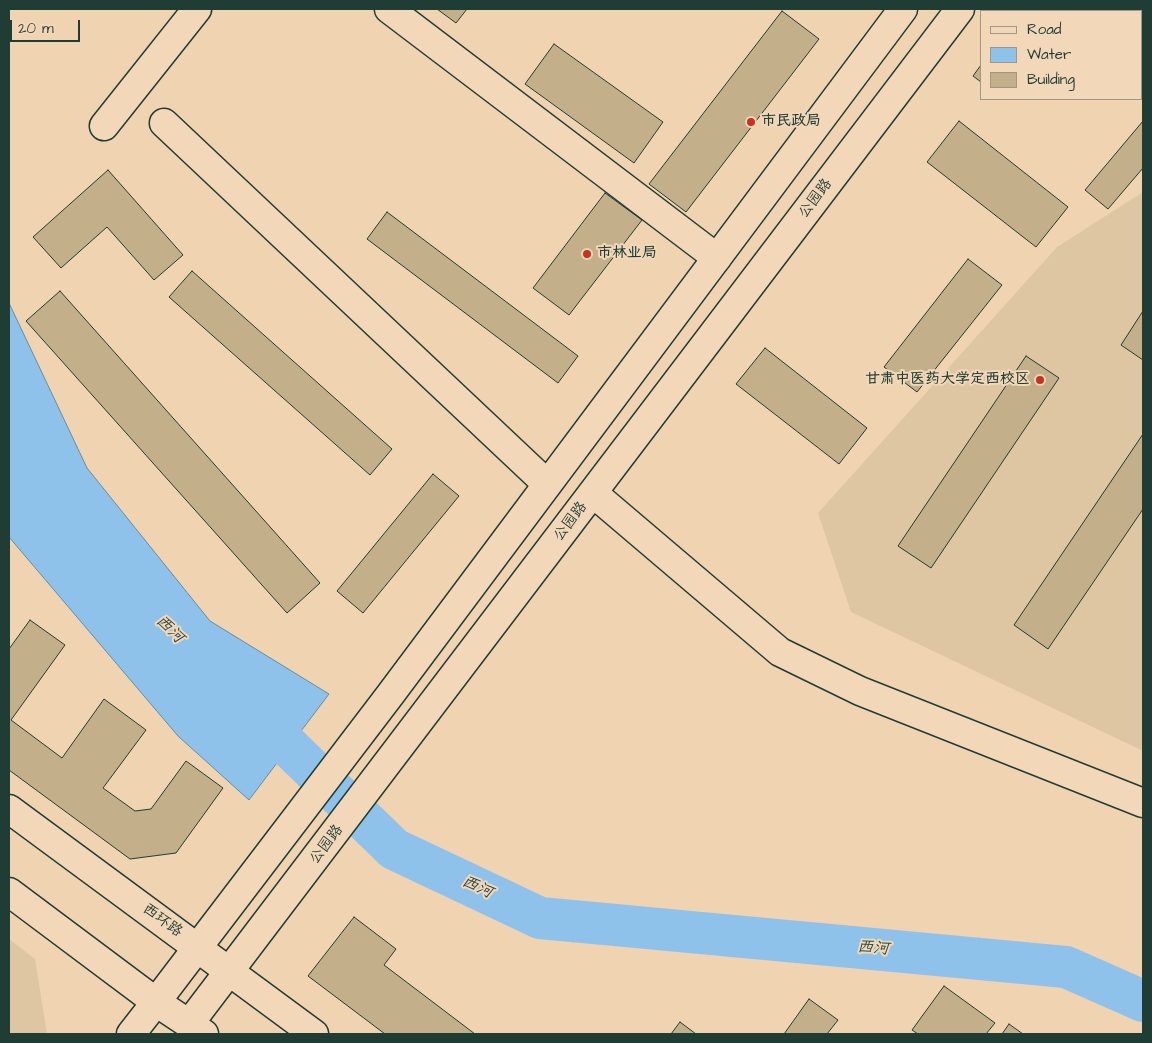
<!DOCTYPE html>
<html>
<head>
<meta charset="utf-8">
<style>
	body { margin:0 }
	#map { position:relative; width:1152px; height:1043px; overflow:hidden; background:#f0d4b1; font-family:"Architects Daughter",sans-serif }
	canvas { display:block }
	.frame { position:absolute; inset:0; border:10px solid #1f3d34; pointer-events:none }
	.legend { position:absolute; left:980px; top:10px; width:162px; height:90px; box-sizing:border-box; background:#f2d7b9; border:1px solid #9e9984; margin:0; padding:6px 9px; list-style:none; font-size:15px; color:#1f3d34 }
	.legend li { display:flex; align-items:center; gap:10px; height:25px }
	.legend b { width:25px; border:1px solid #9e9984 }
	.scale { position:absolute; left:10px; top:20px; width:70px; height:22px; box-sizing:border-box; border:2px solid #1f3d34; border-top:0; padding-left:6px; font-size:15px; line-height:18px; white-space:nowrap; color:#1f3d34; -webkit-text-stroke:4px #f2d7b9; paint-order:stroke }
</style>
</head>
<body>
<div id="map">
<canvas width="1152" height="1043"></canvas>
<div class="frame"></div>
<ul class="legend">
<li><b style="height:6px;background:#f2d7b9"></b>Road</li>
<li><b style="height:14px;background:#8ec2eb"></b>Water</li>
<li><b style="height:14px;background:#c3af89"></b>Building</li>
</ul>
<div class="scale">20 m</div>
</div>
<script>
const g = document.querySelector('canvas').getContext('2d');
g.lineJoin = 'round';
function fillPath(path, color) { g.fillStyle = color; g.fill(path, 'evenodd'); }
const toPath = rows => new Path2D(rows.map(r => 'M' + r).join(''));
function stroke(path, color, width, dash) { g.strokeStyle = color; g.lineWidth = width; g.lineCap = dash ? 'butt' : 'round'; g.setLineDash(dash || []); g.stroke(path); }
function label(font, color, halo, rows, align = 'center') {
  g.font = font + ' "Architects Daughter","LXGW WenKai TC",sans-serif'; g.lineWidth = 4; g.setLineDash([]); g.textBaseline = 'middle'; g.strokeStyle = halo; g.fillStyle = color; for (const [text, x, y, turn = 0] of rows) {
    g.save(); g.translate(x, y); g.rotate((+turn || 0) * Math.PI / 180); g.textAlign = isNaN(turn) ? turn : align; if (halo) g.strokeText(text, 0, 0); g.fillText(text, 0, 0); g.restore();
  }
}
fillPath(toPath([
	[1143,192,1143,751,851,612,818,513,1057,247],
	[9,939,35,959,47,1034,9,1034]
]), '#dec6a3');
const water = toPath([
	[9,303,87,468,210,621,329,694,249,800,178,736,9,537,9,303]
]);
fillPath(water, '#8ec2eb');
stroke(water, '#628da2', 1);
stroke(toPath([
	[247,706,394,849,540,918,1066,967,1143,1001]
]), '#8ec2eb', 42);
const building = toPath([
	[437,9,467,9,456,23,437,9],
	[1025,9,1078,9,1076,11,1023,11,1025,9],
	[782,11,819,39,686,212,649,184,782,11],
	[554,44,663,122,634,163,525,84,554,44],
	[981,65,981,82,973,76,981,65],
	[959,121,1068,207,1036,247,927,162,959,121],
	[1143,121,1143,168,1108,209,1085,190,1143,121],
	[108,170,183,255,154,280,107,227,61,268,33,237,108,170],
	[605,193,642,220,569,315,533,288,605,193],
	[387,212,578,356,558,383,367,239,387,212],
	[968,259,1002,285,917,392,884,367,968,259],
	[192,271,392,449,370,475,169,297,192,271],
	[60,291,320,583,287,613,26,321,60,291],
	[1143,311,1143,360,1121,345,1143,311],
	[765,348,867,428,839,464,736,384,765,348],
	[1026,356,1059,378,931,568,898,546,1026,356],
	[1143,434,1143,509,1048,649,1014,625,1143,434],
	[433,474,459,496,363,613,337,591,433,474],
	[30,620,65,645,11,720,62,758,104,699,146,730,103,788,135,811,151,809,186,761,223,788,176,853,130,859,9,770,9,649,30,620],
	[354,917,396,949,384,965,475,1034,385,1034,308,976,354,917],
	[944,986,995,1023,986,1034,918,1034,912,1030,944,986],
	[809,999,838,1020,827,1034,784,1034,809,999],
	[680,1022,696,1034,671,1034,680,1022],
	[1009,1024,1023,1034,1002,1034,1009,1024]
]);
fillPath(building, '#c3af89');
stroke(building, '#1f3d34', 1);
const minor = toPath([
	[389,9,717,258],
	[164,123,547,484],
	[104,126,197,9],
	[593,493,780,652,860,691,1143,803],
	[131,1034,156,1002]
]);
const tertiary = toPath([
	[156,1002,390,695,903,9],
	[189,1024,960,9]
]);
const secondary = toPath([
	[9,809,314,1034],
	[9,892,156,1002,204,1034]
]);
stroke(minor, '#1f3d34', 31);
stroke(tertiary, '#1f3d34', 31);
stroke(secondary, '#1f3d34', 31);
stroke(minor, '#f2d7b9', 28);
stroke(tertiary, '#f2d7b9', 28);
stroke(secondary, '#f2d7b9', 28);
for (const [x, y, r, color] of [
	[751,122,5,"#c8321e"],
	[587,254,5,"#c8321e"],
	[1040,380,5,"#c8321e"]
]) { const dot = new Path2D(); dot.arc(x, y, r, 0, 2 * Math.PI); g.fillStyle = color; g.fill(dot); stroke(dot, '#f2d7b9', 2); }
label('bold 15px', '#1f3d34', '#f2d7b9', [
	["市民政局",761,122],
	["市林业局",597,254],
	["甘肃中医药大学定西校区",1030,380,"right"]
], 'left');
label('15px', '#1f3d34', '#f2d7b9', [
	["公园路",816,199,-53],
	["公园路",571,522,-53],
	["公园路",327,845,-53],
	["西环路",162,921,36]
]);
label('italic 16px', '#2a4a46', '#f2d7b9', [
	["西河",169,630,44],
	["西河",477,888,25],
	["西河",873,949,5]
]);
</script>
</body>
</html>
